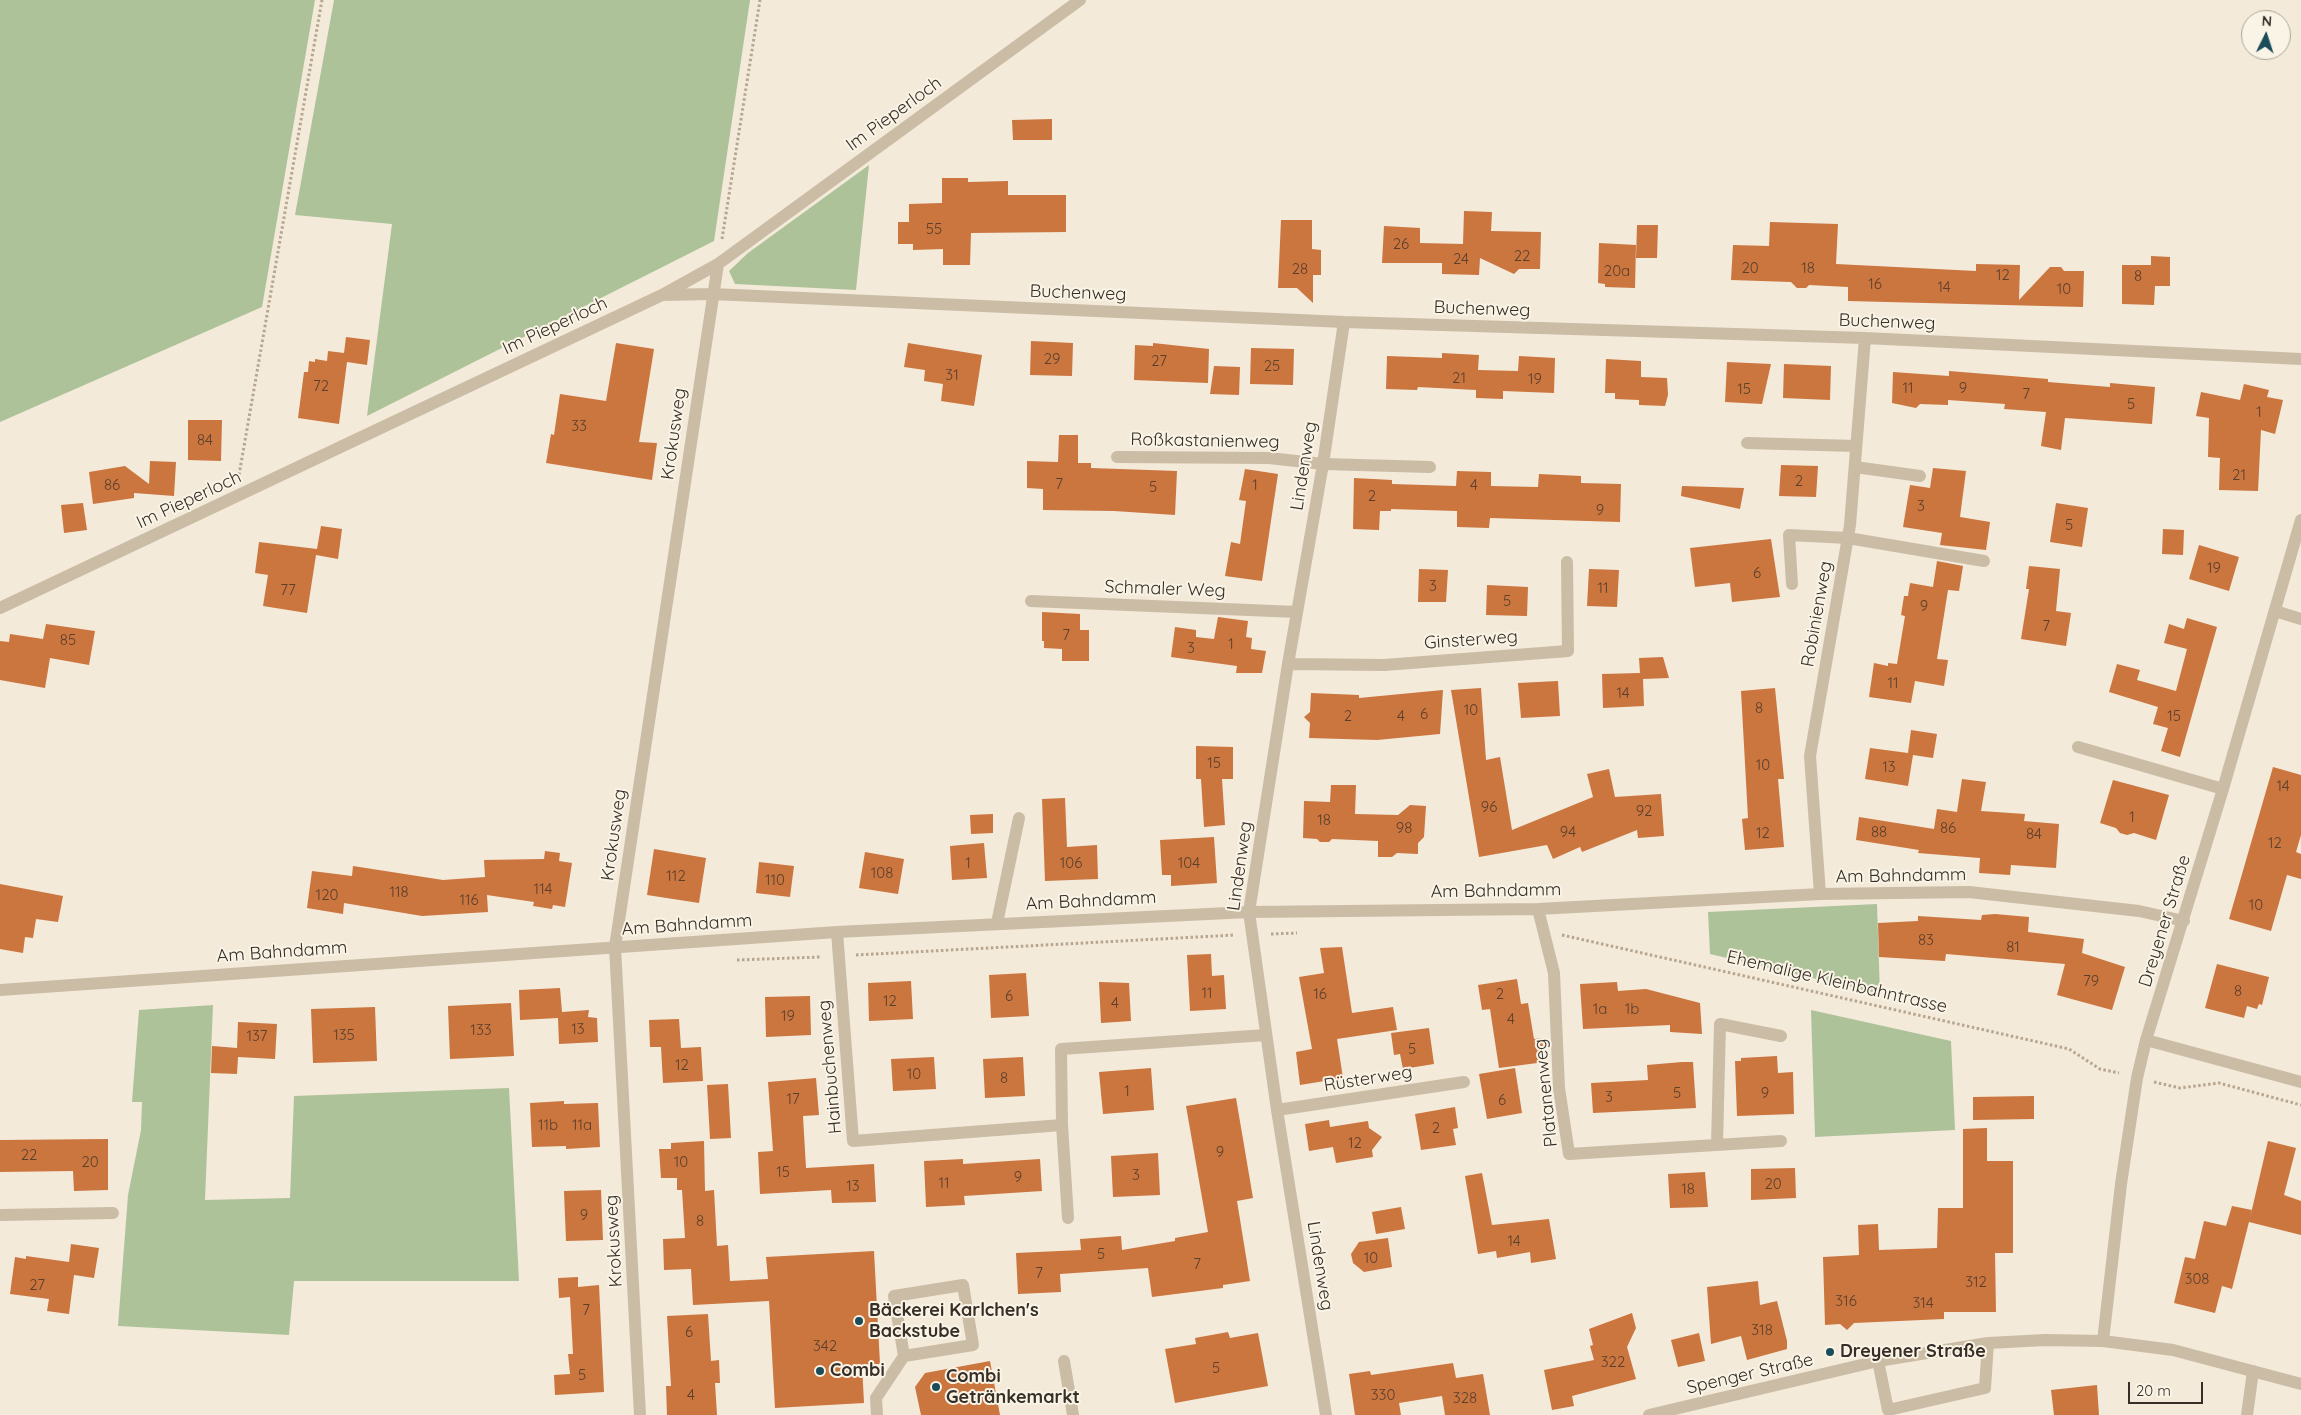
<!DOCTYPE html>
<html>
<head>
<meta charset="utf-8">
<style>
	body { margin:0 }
	#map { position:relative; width:2301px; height:1415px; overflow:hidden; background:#f3eada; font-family:Quicksand,sans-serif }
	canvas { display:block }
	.north { position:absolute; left:2241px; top:10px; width:50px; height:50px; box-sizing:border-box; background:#faf4e6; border:1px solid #aca59a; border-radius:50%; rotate:4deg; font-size:14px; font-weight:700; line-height:20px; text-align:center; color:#362e27 }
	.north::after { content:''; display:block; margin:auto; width:18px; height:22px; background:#1b4c5a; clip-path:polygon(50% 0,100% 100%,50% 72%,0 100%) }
	.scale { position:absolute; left:2128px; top:1382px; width:75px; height:22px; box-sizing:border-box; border:2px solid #362e27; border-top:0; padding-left:6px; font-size:15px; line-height:18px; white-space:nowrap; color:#362e27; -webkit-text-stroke:4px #faf4e6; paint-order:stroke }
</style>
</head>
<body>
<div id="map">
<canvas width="2301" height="1415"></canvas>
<div class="north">N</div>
<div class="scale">20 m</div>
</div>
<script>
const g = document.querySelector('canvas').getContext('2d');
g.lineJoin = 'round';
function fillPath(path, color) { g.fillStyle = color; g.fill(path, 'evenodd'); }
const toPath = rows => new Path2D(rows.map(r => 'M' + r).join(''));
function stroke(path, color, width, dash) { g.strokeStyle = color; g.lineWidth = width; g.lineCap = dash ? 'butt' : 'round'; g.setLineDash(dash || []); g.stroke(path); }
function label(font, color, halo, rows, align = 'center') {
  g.font = font + ' Quicksand,sans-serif'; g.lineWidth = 4; g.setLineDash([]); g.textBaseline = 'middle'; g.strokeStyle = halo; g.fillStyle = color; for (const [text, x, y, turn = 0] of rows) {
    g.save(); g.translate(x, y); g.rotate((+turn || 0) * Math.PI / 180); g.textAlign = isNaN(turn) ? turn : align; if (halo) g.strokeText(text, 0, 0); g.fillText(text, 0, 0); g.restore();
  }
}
fillPath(toPath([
	[0,0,315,0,262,307,0,422],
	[334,0,750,0,714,241,367,416,392,224,295,215],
	[869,165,856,290,735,284,729,271,748,253],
	[1877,904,1880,994,1710,954,1708,912],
	[213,1005,205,1200,290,1198,294,1096,509,1088,519,1281,294,1281,289,1335,118,1326,128,1195,141,1130,142,1102,132,1102,139,1010],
	[1811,1010,1951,1041,1955,1130,1815,1137]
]), '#aec299');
fillPath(toPath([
	[1052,119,1052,140,1013,140,1012,120],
	[942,178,968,178,968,182,1008,181,1008,195,1066,195,1066,232,971,233,970,265,943,265,943,249,913,250,913,244,898,244,898,222,909,222,909,204,942,203],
	[1464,211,1492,212,1491,231,1541,232,1540,269,1519,269,1514,274,1480,258,1479,275,1442,274,1442,263,1382,263,1384,226,1420,228,1420,243,1463,244],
	[1281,220,1312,220,1312,249,1321,250,1321,275,1313,275,1313,303,1297,288,1278,288],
	[1770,222,1838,224,1836,264,1976,271,1976,264,2020,265,2019,300,2050,267,2061,267,2064,271,2084,271,2083,307,1848,301,1848,287,1809,285,1806,288,1797,288,1791,282,1731,280,1733,245,1769,246],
	[1637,225,1658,225,1657,258,1636,258],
	[1599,243,1636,245,1635,288,1605,287,1605,284,1598,283],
	[2151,256,2170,257,2170,286,2155,286,2154,305,2122,304,2122,265,2151,265],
	[346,337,370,340,367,365,347,362,339,424,298,418,304,372,308,372,309,361,315,362,315,359,327,361,328,351,344,353],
	[1031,341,1073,343,1072,376,1030,375],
	[616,343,654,349,639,442,657,443,652,480,546,463,551,434,554,435,560,394,606,401],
	[908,343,982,355,974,406,941,401,943,384,924,381,925,370,904,367],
	[1153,343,1209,349,1208,383,1134,380,1135,345,1153,346],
	[1251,348,1294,349,1293,385,1250,384],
	[1442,353,1479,355,1478,370,1518,371,1519,356,1555,358,1554,393,1503,391,1503,399,1476,398,1476,390,1418,387,1417,390,1386,389,1387,356,1442,358],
	[1606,359,1641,361,1641,377,1667,378,1668,395,1665,406,1639,405,1639,400,1615,399,1615,393,1605,393],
	[1727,362,1771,364,1762,404,1725,402],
	[1784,364,1831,366,1830,400,1783,398],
	[1214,366,1240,367,1239,395,1210,394],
	[1949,371,2048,379,2048,382,2110,387,2110,383,2155,387,2152,424,2065,418,2061,450,2041,446,2046,412,2004,409,2005,404,1948,400,1948,405,1920,404,1916,408,1892,403,1893,372,1949,376],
	[2244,384,2269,390,2267,397,2283,400,2275,434,2261,430,2258,491,2219,490,2220,458,2208,457,2209,418,2196,416,2201,392,2240,400],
	[188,420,222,420,221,461,188,460],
	[1059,435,1078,435,1078,463,1091,463,1091,468,1177,471,1175,515,1114,511,1043,510,1043,489,1027,488,1027,461,1058,462],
	[150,461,176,462,174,496,134,493,134,498,93,504,89,472,125,466,149,484],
	[1781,465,1818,466,1816,497,1779,496],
	[1933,468,1966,471,1960,517,1990,522,1986,550,1940,545,1942,533,1903,527,1910,485,1930,488],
	[1245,469,1278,474,1262,581,1225,576,1231,542,1240,544,1246,501,1239,500],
	[1457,471,1491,472,1491,486,1538,487,1539,474,1581,476,1581,483,1621,484,1620,522,1490,518,1489,528,1457,527,1457,511,1391,509,1391,511,1380,511,1379,530,1353,529,1354,478,1392,480,1392,484,1456,486],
	[1682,486,1744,488,1740,509,1681,496],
	[83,503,87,530,64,533,61,505],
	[2056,503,2088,508,2082,547,2050,542],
	[321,526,342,529,338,559,316,555,307,613,263,606,268,575,255,573,259,542,317,549],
	[2163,529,2184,530,2183,555,2162,554],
	[1771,539,1780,597,1732,602,1730,583,1695,587,1690,548],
	[2199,545,2239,557,2229,591,2189,579],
	[1937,561,1963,566,1959,591,1948,590,1937,659,1948,660,1944,686,1915,681,1911,703,1869,697,1874,663,1888,666,1888,663,1897,664,1905,616,1901,615,1904,596,1908,596,1910,583,1933,587],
	[2029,566,2060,569,2056,611,2071,613,2066,646,2021,639,2029,589,2026,589],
	[1419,569,1448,570,1446,602,1418,602],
	[1589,569,1619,570,1617,607,1587,606],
	[1487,585,1528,587,1527,616,1486,615],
	[1042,612,1080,614,1080,630,1089,630,1089,661,1062,661,1062,649,1044,648,1044,641,1042,641],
	[1218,617,1248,621,1246,637,1252,638,1251,649,1266,651,1262,673,1236,673,1237,666,1171,657,1175,627,1196,630,1196,637,1214,639],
	[2187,618,2217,627,2180,757,2161,751,2168,728,2153,724,2158,707,2109,692,2117,664,2140,670,2137,680,2176,691,2187,649,2164,643,2169,624,2184,629],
	[46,624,95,631,89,665,50,658,45,688,0,680,0,641,9,642,10,634,43,639],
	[1663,657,1669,678,1643,679,1644,706,1603,708,1602,674,1640,673,1639,658],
	[1558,681,1560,716,1521,718,1518,683],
	[1481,688,1486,760,1500,757,1512,830,1593,797,1587,774,1609,769,1615,797,1661,794,1664,836,1638,838,1637,830,1582,852,1580,847,1553,859,1547,845,1479,857,1451,690],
	[1775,688,1784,779,1778,779,1784,847,1745,850,1742,819,1748,818,1741,691],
	[1443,690,1440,734,1377,740,1309,738,1310,723,1304,717,1310,712,1311,693,1359,695,1359,698],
	[1911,730,1937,734,1933,758,1913,755,1908,786,1865,779,1870,748,1908,753],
	[1196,746,1233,747,1233,779,1222,779,1225,825,1204,827,1201,779,1196,779],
	[2273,767,2301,775,2301,835,2296,852,2301,854,2301,879,2287,875,2271,931,2229,919],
	[1962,779,1986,782,1981,811,2025,814,2024,821,2059,824,2056,868,2011,865,2010,875,1979,873,1980,858,1918,853,1919,850,1856,840,1859,817,1934,829,1937,809,1957,812],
	[2113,780,2169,795,2156,840,2134,833,2127,835,2120,833,2116,828,2100,823],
	[1331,785,1356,785,1355,814,1398,815,1410,805,1426,806,1424,837,1418,843,1418,854,1397,853,1392,857,1378,857,1378,841,1332,839,1329,842,1320,842,1317,839,1303,838,1304,801,1330,802],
	[1065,798,1067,847,1097,845,1098,879,1045,881,1042,799],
	[993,814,993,833,971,834,970,815],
	[1214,837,1217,883,1171,886,1171,875,1162,875,1160,840],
	[984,843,987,878,952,880,950,846],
	[654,849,706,858,699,903,647,895],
	[545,851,560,853,559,861,572,863,565,907,553,905,552,909,533,906,534,902,487,895,488,912,422,916,344,903,343,914,307,908,312,871,352,876,353,866,443,880,485,877,484,860,544,859],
	[865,852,904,859,898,894,859,888],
	[759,862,794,866,790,897,756,893],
	[0,884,63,896,58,922,36,919,33,938,25,937,23,953,0,949],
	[1995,914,2029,917,2028,932,2084,939,2082,953,2125,967,2112,1010,2057,995,2065,964,1946,954,1945,961,1879,957,1878,923,1918,921,1918,916,1981,920,1982,915],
	[1342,947,1352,1013,1393,1007,1397,1030,1337,1039,1343,1078,1300,1085,1296,1052,1312,1049,1299,977,1324,973,1320,948],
	[1211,954,1212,976,1224,975,1226,1009,1190,1011,1187,955],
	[2217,964,2269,977,2262,1005,2259,1004,2257,1009,2247,1006,2244,1018,2205,1008],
	[1026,973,1029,1016,991,1018,989,975],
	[1517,979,1521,1004,1528,1003,1534,1039,1542,1038,1545,1062,1499,1068,1490,1009,1482,1010,1478,985],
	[911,981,913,1019,869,1021,868,983],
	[1099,982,1129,983,1131,1021,1101,1023],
	[1617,982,1618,991,1646,989,1700,1003,1702,1034,1670,1032,1670,1025,1583,1029,1580,984],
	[560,988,562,1012,589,1010,588,1017,597,1018,598,1042,559,1044,558,1018,520,1020,519,990],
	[810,996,811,1035,766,1037,765,997],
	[511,1003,514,1056,450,1059,448,1006],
	[375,1007,377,1061,313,1063,311,1009],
	[679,1019,681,1048,701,1047,703,1081,663,1083,661,1047,650,1047,649,1020],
	[238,1022,277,1024,275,1059,238,1057,237,1074,211,1073,212,1046,237,1048],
	[1429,1028,1434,1064,1403,1069,1400,1054,1394,1055,1391,1033],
	[1777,1056,1778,1073,1793,1072,1794,1114,1737,1116,1735,1061,1741,1061,1741,1058],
	[934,1057,936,1089,893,1091,891,1059],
	[1023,1057,1025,1096,985,1098,983,1059],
	[1682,1062,1693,1062,1696,1108,1593,1113,1591,1083,1648,1080,1647,1065],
	[1151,1068,1154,1110,1103,1114,1099,1072],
	[1515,1068,1522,1113,1487,1119,1479,1074],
	[816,1078,819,1115,803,1116,806,1168,874,1164,876,1202,832,1203,831,1190,760,1194,758,1152,773,1151,768,1082],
	[728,1084,731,1138,710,1139,707,1085],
	[2034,1096,2034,1119,1973,1120,1973,1097],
	[1236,1098,1253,1198,1237,1201,1250,1281,1223,1285,1223,1288,1152,1297,1148,1268,1060,1274,1061,1292,1018,1294,1016,1253,1081,1250,1080,1239,1121,1236,1122,1250,1175,1241,1175,1238,1208,1232,1186,1106],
	[564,1101,564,1104,598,1103,600,1147,566,1149,566,1146,532,1147,530,1103],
	[1455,1107,1458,1128,1453,1129,1456,1145,1421,1150,1415,1114],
	[1329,1120,1330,1127,1368,1121,1369,1128,1382,1137,1372,1150,1373,1157,1336,1163,1333,1147,1309,1151,1305,1124],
	[1987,1128,1987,1161,2013,1161,2013,1253,1995,1253,1996,1312,1944,1312,1944,1319,1854,1323,1847,1330,1840,1324,1825,1325,1823,1257,1859,1255,1858,1225,1878,1224,1879,1250,1937,1248,1938,1208,1963,1208,1963,1129],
	[108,1139,108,1190,74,1191,73,1171,0,1172,0,1140],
	[704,1141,705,1191,714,1190,717,1246,728,1245,730,1281,768,1279,766,1257,874,1251,880,1364,862,1365,864,1403,775,1408,769,1301,693,1305,691,1269,664,1270,663,1239,685,1238,682,1190,677,1190,677,1178,661,1178,659,1149,671,1149,671,1143],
	[2268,1141,2296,1148,2284,1195,2301,1201,2301,1235,2249,1222],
	[1158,1153,1160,1195,1113,1197,1111,1156],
	[963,1159,963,1164,1040,1159,1042,1191,964,1196,965,1205,926,1207,924,1161],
	[1795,1168,1796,1198,1751,1200,1751,1169],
	[1705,1172,1708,1207,1670,1208,1668,1174],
	[1482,1173,1492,1225,1549,1219,1556,1259,1531,1263,1530,1252,1497,1258,1496,1251,1478,1254,1465,1176],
	[601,1190,603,1240,566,1241,564,1191],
	[2232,1206,2252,1210,2232,1289,2222,1286,2215,1313,2174,1303,2185,1257,2195,1259,2204,1221,2226,1226],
	[1401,1207,1405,1229,1376,1234,1372,1212],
	[1388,1238,1392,1267,1364,1272,1353,1263,1351,1254,1359,1242],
	[71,1244,99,1248,94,1278,74,1275,69,1314,47,1311,49,1299,10,1294,15,1257,26,1259,26,1256,69,1262],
	[578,1277,578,1287,599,1285,604,1392,555,1395,554,1375,570,1374,568,1354,573,1354,570,1297,559,1298,558,1278],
	[1758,1281,1760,1305,1777,1301,1787,1341,1787,1349,1747,1360,1741,1336,1711,1344,1707,1287],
	[1632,1313,1636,1328,1627,1347,1636,1379,1572,1396,1574,1406,1552,1410,1544,1370,1594,1360,1590,1346,1593,1345,1589,1329],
	[708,1314,711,1361,719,1360,720,1383,715,1383,717,1415,667,1415,666,1386,671,1386,667,1316],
	[1228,1332,1230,1338,1258,1333,1268,1386,1175,1403,1165,1349,1196,1344,1195,1338],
	[1699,1333,1705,1361,1678,1367,1671,1340],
	[990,1361,1000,1415,921,1415,915,1387,925,1373],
	[1453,1363,1456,1378,1483,1374,1490,1415,1445,1415,1442,1396,1399,1403,1401,1415,1355,1415,1349,1374,1370,1371,1371,1375],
	[2097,1385,2099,1415,2054,1415,2051,1390]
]), '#cb753f');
stroke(toPath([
	[722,239,760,0],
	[239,475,322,0],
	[1271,934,1297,933],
	[1562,935,2069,1049,2100,1069,2119,1073],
	[856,955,1235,935],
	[737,960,820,957],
	[2154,1082,2180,1088,2219,1083,2301,1105]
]), '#b7a68f', 3, [2.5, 2.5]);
stroke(toPath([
	[662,295,712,294,1344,322,1865,338,2301,359],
	[1747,443,1856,446],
	[1117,457,1269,458,1323,464,1430,467],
	[1855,467,1920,476],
	[1792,584,1789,535,1848,538,1984,561],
	[1031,601,1297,612],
	[0,608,662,295,718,264,1080,0],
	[2275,611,2301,619],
	[1288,664,1384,665,1568,651,1567,562],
	[2078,747,2223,789],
	[1820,894,1810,756,1850,525,1865,338],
	[1538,909,1554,973,1559,1088,1569,1154,1781,1141],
	[997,923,1019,818],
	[837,932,853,1141,1062,1125,1061,1049,1266,1035],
	[0,990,837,932,1249,912,1538,909,1820,894,1969,892,2139,911,2184,921],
	[2146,1040,2301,1082],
	[1277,1110,1464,1082],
	[1062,1125,1068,1218],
	[1717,1145,1720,1024,1781,1036],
	[0,1215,113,1213],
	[2103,1341,2121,1184,2137,1078,2146,1040,2223,789,2301,520],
	[1064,1361,1073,1415],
	[1878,1361,1888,1410,1985,1388,1988,1343],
	[640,1415,615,947,718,264],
	[877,1415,876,1398,904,1356,894,1296,963,1285,973,1345,904,1356],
	[1326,1415,1277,1110,1249,912,1288,664,1323,464,1344,322],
	[1649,1415,1878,1361,1988,1343,2045,1340,2103,1341,2173,1350,2301,1384],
	[2247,1415,2253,1371]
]), '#cbbca5', 12);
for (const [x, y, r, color] of [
	[859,1321,5,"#1b4c5a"],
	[1830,1352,5,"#1b4c5a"],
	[820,1371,5,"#1b4c5a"],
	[936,1387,5,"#1b4c5a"]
]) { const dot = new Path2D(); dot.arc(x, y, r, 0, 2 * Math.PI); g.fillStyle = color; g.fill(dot); stroke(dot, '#faf4e6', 2); }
label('15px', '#5b402d', null, [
	["55",934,229],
	["26",1401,244],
	["22",1522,256],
	["24",1461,259],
	["20",1750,268],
	["18",1808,268],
	["28",1300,269],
	["20a",1617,271],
	["12",2003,275],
	["8",2138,276],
	["16",1875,284],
	["14",1944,287],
	["10",2064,289],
	["29",1052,359],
	["27",1159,361],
	["25",1272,366],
	["31",952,375],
	["21",1459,378],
	["19",1535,379],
	["72",321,386],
	["11",1908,388],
	["9",1963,388],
	["15",1744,389],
	["7",2026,394],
	["5",2131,404],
	["1",2259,412],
	["33",579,426],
	["84",205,440],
	["21",2239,475],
	["2",1799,481],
	["7",1059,484],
	["86",112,485],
	["1",1255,485],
	["4",1474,485],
	["5",1153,487],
	["2",1372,496],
	["3",1921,506],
	["9",1600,510],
	["5",2069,525],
	["19",2214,568],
	["6",1757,573],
	["3",1433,586],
	["11",1603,588],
	["77",288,590],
	["5",1507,601],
	["9",1924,606],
	["7",2046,626],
	["7",1066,635],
	["85",68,640],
	["1",1231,644],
	["3",1191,648],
	["11",1893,683],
	["14",1623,693],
	["8",1759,708],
	["10",1471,710],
	["6",1424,714],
	["2",1348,716],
	["4",1401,716],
	["15",2174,716],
	["15",1214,763],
	["10",1763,765],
	["13",1889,767],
	["14",2283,786],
	["96",1489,807],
	["92",1644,811],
	["1",2132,817],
	["18",1324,820],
	["98",1404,828],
	["86",1948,828],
	["94",1568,832],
	["88",1879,832],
	["12",1763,833],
	["84",2034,834],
	["12",2275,843],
	["1",968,863],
	["106",1071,863],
	["104",1189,863],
	["108",882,873],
	["112",676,876],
	["110",775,880],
	["114",543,889],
	["118",399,892],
	["120",327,895],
	["116",469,900],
	["10",2256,905],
	["83",1926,940],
	["81",2013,947],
	["79",2091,981],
	["8",2238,991],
	["11",1207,993],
	["16",1320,994],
	["2",1500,994],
	["6",1009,996],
	["12",890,1001],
	["4",1115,1003],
	["1a",1600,1009],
	["1b",1632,1009],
	["19",788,1016],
	["4",1511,1019],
	["13",578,1029],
	["133",481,1030],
	["135",344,1035],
	["137",257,1036],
	["5",1412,1049],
	["12",682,1065],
	["10",914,1074],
	["8",1004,1078],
	["1",1127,1091],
	["5",1677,1093],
	["9",1765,1093],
	["3",1609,1097],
	["17",793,1099],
	["6",1502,1100],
	["11b",548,1125],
	["11a",582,1125],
	["2",1436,1128],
	["12",1355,1143],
	["9",1220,1152],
	["22",29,1155],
	["20",90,1162],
	["10",681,1162],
	["15",783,1172],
	["3",1136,1175],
	["9",1018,1177],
	["11",944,1183],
	["20",1773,1184],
	["13",853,1186],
	["18",1688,1189],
	["9",584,1215],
	["8",700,1221],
	["14",1514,1241],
	["5",1101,1254],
	["10",1371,1258],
	["7",1197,1264],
	["7",1039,1273],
	["308",2197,1279],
	["312",1976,1282],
	["27",37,1285],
	["316",1846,1301],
	["314",1923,1303],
	["7",586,1310],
	["318",1762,1330],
	["6",689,1332],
	["342",825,1346],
	["322",1613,1362],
	["5",1216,1368],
	["5",582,1375],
	["4",691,1395],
	["330",1383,1395],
	["328",1465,1398]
]);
label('18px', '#362e27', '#faf4e6', [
	["Im Pieperloch",894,114,-36],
	["Buchenweg",1078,293,2],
	["Buchenweg",1482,309,2],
	["Buchenweg",1887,322,2],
	["Im Pieperloch",555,326,-25],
	["Krokusweg",674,434,-82],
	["Roßkastanienweg",1205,441,1],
	["Lindenweg",1304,466,-81],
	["Im Pieperloch",189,500,-25],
	["Schmaler Weg",1165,589,2],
	["Robinienweg",1817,614,-80],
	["Ginsterweg",1471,640,-4],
	["Krokusweg",614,835,-82],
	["Lindenweg",1240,866,-82],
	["Am Bahndamm",1901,876,-1],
	["Am Bahndamm",1496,891,-1],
	["Am Bahndamm",1091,901,-3],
	["Dreyener Straße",2165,921,-73],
	["Am Bahndamm",687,925,-4],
	["Am Bahndamm",282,952,-4],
	["Ehemalige Kleinbahntrasse",1837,982,13],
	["Hainbuchenweg",830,1067,-95],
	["Rüsterweg",1368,1079,-9],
	["Platanenweg",1546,1093,-96],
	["Krokusweg",614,1241,-93],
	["Lindenweg",1320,1266,81],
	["Spenger Straße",1750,1374,-13]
]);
label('bold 18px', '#362e27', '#faf4e6', [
	["Bäckerei Karlchen's",869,1311],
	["Backstube",869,1332],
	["Dreyener Straße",1840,1352],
	["Combi",830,1371],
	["Combi",946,1377],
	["Getränkemarkt",946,1398]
], 'left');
</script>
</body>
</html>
